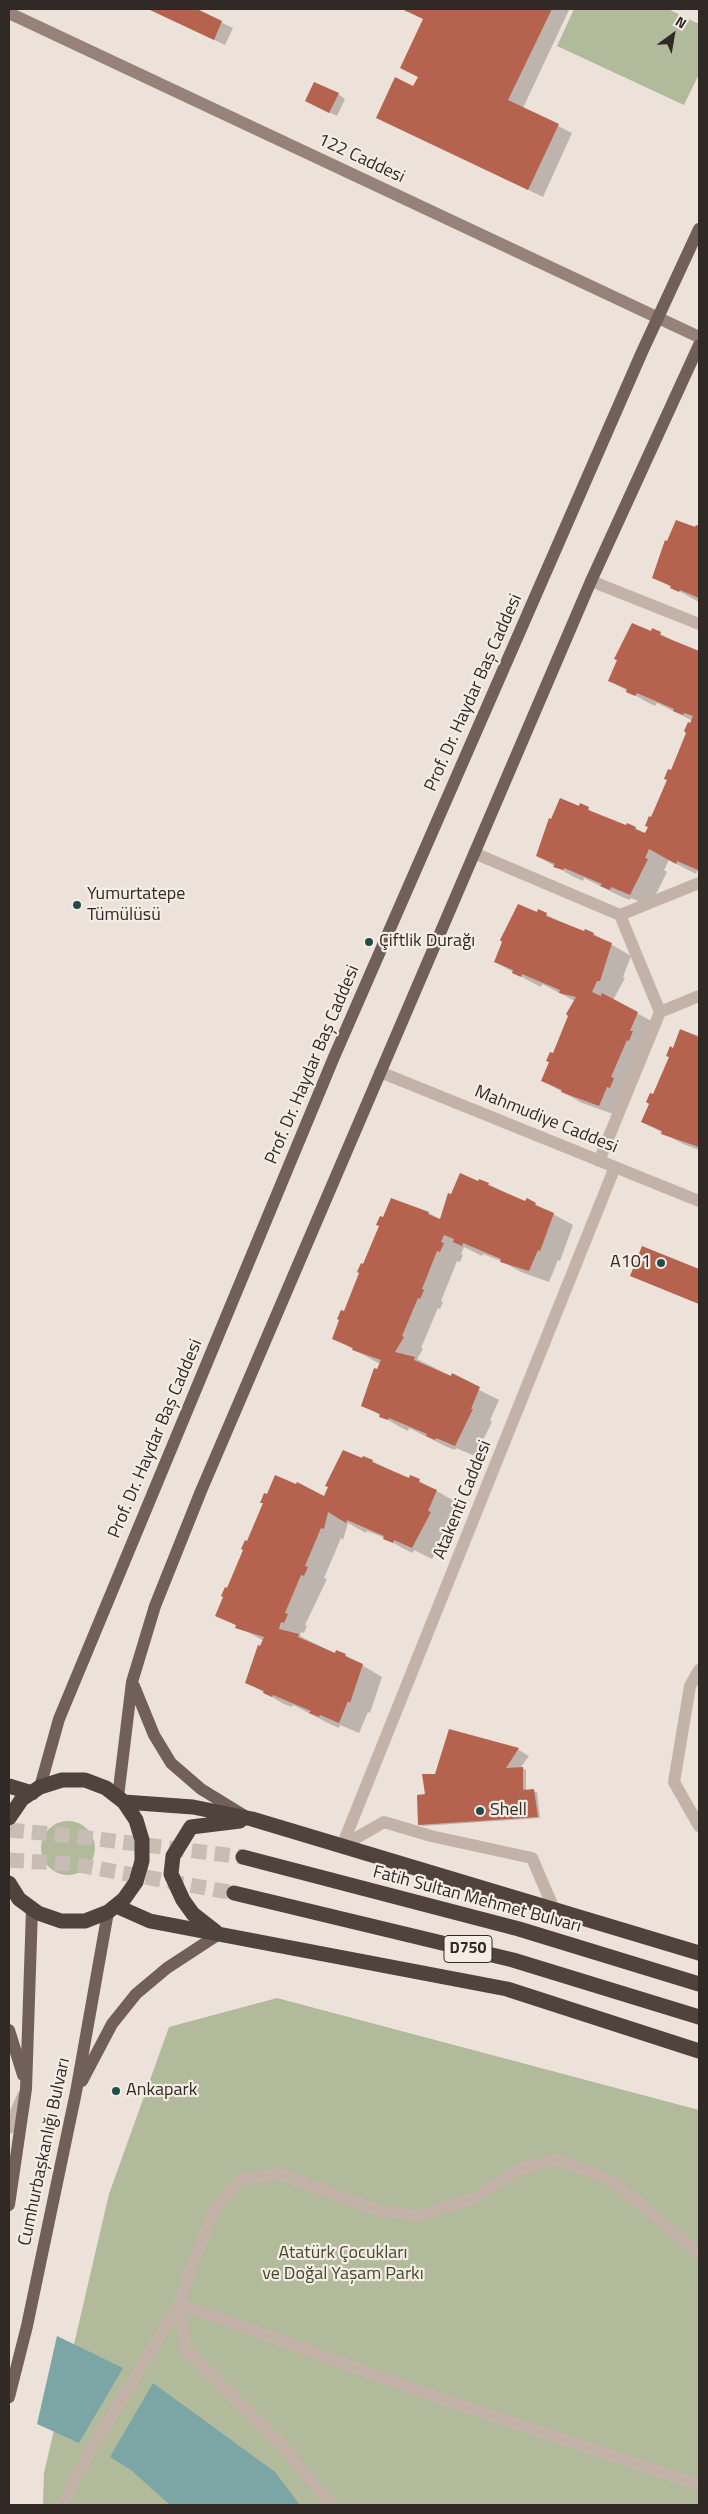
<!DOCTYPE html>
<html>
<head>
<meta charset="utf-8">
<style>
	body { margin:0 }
	#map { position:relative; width:708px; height:2514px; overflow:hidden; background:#ede2d9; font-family:"Titillium Web",sans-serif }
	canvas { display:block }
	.frame { position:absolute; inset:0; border:10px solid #312926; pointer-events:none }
	.north { position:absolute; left:648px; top:10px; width:50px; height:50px; -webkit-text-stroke:4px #f5ede4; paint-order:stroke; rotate:32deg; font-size:14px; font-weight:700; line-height:20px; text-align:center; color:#312926 }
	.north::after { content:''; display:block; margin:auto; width:18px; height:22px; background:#312926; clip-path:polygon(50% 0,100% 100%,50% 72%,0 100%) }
</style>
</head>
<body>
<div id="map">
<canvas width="708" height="2514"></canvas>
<div class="frame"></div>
<div class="north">N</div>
</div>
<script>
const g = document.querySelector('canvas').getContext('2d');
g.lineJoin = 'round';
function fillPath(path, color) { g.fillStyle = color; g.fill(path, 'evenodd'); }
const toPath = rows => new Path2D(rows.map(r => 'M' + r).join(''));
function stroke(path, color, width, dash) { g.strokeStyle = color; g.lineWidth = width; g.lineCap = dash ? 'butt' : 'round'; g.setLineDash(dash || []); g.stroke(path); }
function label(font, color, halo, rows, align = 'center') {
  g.font = font + ' "Titillium Web",sans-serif'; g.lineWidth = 4.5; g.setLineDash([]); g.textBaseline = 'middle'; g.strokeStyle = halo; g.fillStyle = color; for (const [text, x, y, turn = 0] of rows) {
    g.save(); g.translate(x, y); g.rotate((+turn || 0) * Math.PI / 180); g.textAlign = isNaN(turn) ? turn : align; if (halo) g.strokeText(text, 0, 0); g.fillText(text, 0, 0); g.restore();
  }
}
fillPath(toPath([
	[574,9,668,9,699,24,699,74,684,105,557,46],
	'41 1848a27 27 0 1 1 54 0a27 27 0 1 1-54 0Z',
	[277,1998,699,2110,699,2505,43,2505,44,2473,109,2194,169,2027]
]), '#b1ba9b');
fillPath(toPath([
	[57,2336,123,2368,79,2443,37,2424],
	[153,2383,275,2472,300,2505,170,2505,131,2470,110,2457]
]), '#7ca6a5');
fillPath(toPath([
	[148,9,194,9,233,28,225,45],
	[401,9,569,10,523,108,572,133,543,197,378,118,414,88,419,77,424,19],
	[338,94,345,99,337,116,314,105],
	[677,521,699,528,699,602,653,577],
	[653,630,679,644,699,651,699,872,697,871,696,874,669,860,664,870,667,872,650,906,631,898,630,900,622,897,584,878,583,881,574,877,537,856,552,821,580,805,607,819,626,827,628,824,646,834,693,721,657,703,655,706,647,702,610,681],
	[538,911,585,933,586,931,594,934,631,956,623,977,625,978,613,1000,657,1024,619,1116,582,1103,543,1081,575,1001,542,984,541,987,533,983,495,962],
	[681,1030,699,1036,699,1150,683,1144,643,1122],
	[479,1183,488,1184,526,1203,535,1204,573,1225,560,1261,558,1260,549,1282,521,1272,501,1261,483,1254,482,1256,464,1247,461,1254,463,1255,460,1262,457,1261,441,1301,443,1302,440,1309,438,1308,421,1348,423,1349,417,1359,499,1400,490,1420,492,1422,475,1456,456,1448,455,1450,447,1447,409,1428,408,1431,400,1427,363,1405,380,1364,333,1338,392,1200,429,1213,441,1220,451,1196],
	[642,1248,699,1271,699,1304,631,1275],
	[363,1460,372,1461,410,1480,419,1481,456,1502,447,1523,450,1525,432,1559,414,1550,413,1553,404,1549,385,1538,367,1531,366,1533,348,1523,343,1540,341,1538,324,1578,327,1579,305,1625,307,1626,304,1633,301,1632,300,1636,336,1654,345,1655,382,1677,370,1713,368,1712,359,1733,340,1725,339,1728,330,1724,293,1705,292,1707,284,1704,246,1682,264,1641,217,1615,248,1543,325,1498],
	[449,1730,519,1750,529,1756,521,1767,526,1770,526,1791,537,1792,540,1818,423,1826,420,1825,427,1795,436,1775]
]), '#0003');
fillPath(toPath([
	[148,9,197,9,222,21,214,40],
	[402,9,552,9,508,100,559,124,528,190,376,118,395,77,413,86,418,77,400,68,423,19],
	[314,82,339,93,329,113,305,101],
	[676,520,695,527,696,525,699,526,699,598,680,590,679,592,670,588,671,586,652,578,665,540,667,541],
	[632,623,651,631,652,628,661,632,660,635,699,651,699,867,698,870,677,861,676,864,649,849,645,858,648,859,630,895,611,887,610,890,600,886,602,884,564,868,563,870,553,867,555,864,536,856,549,818,551,819,560,798,579,806,580,803,589,807,588,810,626,825,627,823,636,827,635,829,645,833,648,827,645,826,649,816,651,817,667,780,664,779,668,769,671,770,686,733,684,731,688,722,690,723,693,716,684,713,683,715,673,711,674,709,637,693,635,696,626,692,627,689,608,681,617,660,614,659],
	[518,904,537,912,538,909,547,913,546,916,584,931,585,929,594,933,593,935,612,943,600,981,597,981,592,992,601,996,602,993,638,1012,630,1031,633,1031,629,1041,627,1040,611,1077,614,1078,610,1088,607,1087,599,1106,561,1092,562,1090,541,1081,549,1062,546,1061,550,1052,553,1053,568,1016,566,1014,576,997,559,993,560,990,522,974,521,977,512,973,513,970,494,962,502,942,500,940],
	[680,1029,699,1037,699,1147,661,1134,662,1131,641,1122,649,1104,646,1102,650,1093,653,1094,669,1057,666,1056,670,1046,673,1048],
	[460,1173,478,1181,479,1179,489,1183,488,1185,525,1201,527,1198,536,1203,535,1205,554,1213,540,1251,538,1250,529,1271,500,1262,501,1259,463,1243,462,1246,453,1242,454,1239,444,1235,441,1242,444,1243,440,1252,437,1251,422,1289,424,1290,420,1299,418,1298,402,1336,404,1337,395,1352,415,1357,414,1360,451,1376,452,1373,480,1387,471,1409,473,1409,455,1446,436,1438,435,1440,426,1436,427,1434,389,1418,388,1420,379,1417,380,1414,361,1406,374,1368,377,1369,381,1360,352,1350,353,1348,332,1339,339,1320,337,1319,341,1310,344,1311,359,1273,357,1272,361,1263,363,1264,379,1226,376,1225,380,1216,383,1217,391,1198,429,1212,428,1214,440,1219,448,1193,451,1194],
	[642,1246,699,1269,699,1304,630,1276],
	[343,1450,362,1458,363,1456,373,1460,372,1462,409,1478,410,1475,420,1479,419,1482,437,1490,428,1511,431,1512,412,1548,394,1540,393,1543,383,1539,384,1536,347,1520,346,1523,328,1512,324,1529,321,1528,305,1566,308,1567,304,1576,301,1575,285,1613,288,1614,284,1623,281,1622,279,1629,299,1634,298,1637,335,1653,336,1650,346,1654,345,1656,363,1664,350,1703,348,1701,339,1723,320,1715,319,1717,309,1713,311,1711,273,1695,272,1697,263,1693,264,1691,245,1683,258,1645,260,1646,264,1637,235,1628,236,1625,215,1616,223,1597,221,1596,225,1587,227,1588,243,1550,241,1549,245,1540,247,1541,263,1503,260,1503,264,1493,267,1494,275,1475,296,1484,297,1482,324,1496,328,1487,325,1486],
	[449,1729,519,1748,506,1768,523,1767,523,1790,534,1789,538,1817,418,1825,417,1795,425,1794,422,1774,435,1774]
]), '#b5624f');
stroke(toPath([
	[9,1830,73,1836,243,1857],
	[9,1860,73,1864,234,1893]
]), '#c7bdb5', 15, [15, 8]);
stroke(toPath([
	[342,1846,384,1822,431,1836,532,1858,554,1909],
	[331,2505,286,2450,185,2348,180,2304,188,2276,214,2211,241,2179,279,2174,380,2211,417,2216,474,2198,518,2170,555,2159,613,2181,699,2254]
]), '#c3b2a7', 12);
stroke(toPath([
	[591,581,699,624],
	[474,853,620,915],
	[660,1012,699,996],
	[380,1072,699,1201],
	[599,1161,660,1012,620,915,699,883],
	[699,1670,690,1686,674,1782,699,1826],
	[342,1846,615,1167],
	[9,2128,23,2096],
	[62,2505,83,2463,180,2304,444,2400,699,2485]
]), '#c3b2a7', 12);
stroke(toPath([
	[9,13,699,337]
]), '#968279', 12);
stroke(toPath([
	[134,1686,154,1735,171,1763,201,1789,245,1816],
	[40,1787,59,1719,334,1057,642,352,699,229],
	[118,1797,132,1682,155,1606,201,1491,591,581,699,345],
	[9,2030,23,2075],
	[82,2081,112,2024,136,1994,167,1968,219,1934],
	[9,2205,26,2089,32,1909],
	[9,2397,27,2326,76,2092,108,1912]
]), '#716059', 12);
stroke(toPath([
	[9,1786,32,1793],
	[124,1802,193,1807,252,1819,699,1953],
	[9,1818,22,1799,40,1787,62,1780,85,1780,106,1788,124,1802,136,1820,142,1840,142,1861,136,1882,124,1899,108,1912,85,1921,61,1921,38,1913,19,1899,9,1883],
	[243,1857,519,1929,699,1984],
	[234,1893,513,1960,699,2017],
	[116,1906,150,1921,507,1989,699,2051],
	[216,1932,193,1914,183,1900,171,1874,173,1856,191,1827,240,1821]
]), '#50433e', 15);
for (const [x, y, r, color] of [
	[77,905,5,"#224b4c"],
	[369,942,5,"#224b4c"],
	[661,1263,5,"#224b4c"],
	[480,1811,5,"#224b4c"],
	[116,2091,5,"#224b4c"]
]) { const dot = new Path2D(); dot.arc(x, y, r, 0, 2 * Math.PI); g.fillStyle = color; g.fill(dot); stroke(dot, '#f5ede4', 2); }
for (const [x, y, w] of [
	[468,1949,48]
]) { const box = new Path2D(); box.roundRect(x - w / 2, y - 13.5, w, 27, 4); g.fillStyle = '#f5ede4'; g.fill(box); stroke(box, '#312926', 1); }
label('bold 16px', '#312926', null, [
	["D750",468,1949]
]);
label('18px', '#312926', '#f5ede4', [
	["122 Caddesi",361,159,25],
	["Prof. Dr. Haydar Baş Caddesi",474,693,-66],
	["Prof. Dr. Haydar Baş Caddesi",313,1065,-67],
	["Mahmudiye Caddesi",546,1120,22],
	["Prof. Dr. Haydar Baş Caddesi",156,1439,-67],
	["Atakenti Caddesi",463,1500,-68],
	["Fatih Sultan Mehmet Bulvarı",477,1900,15],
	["Cumhurbaşkanlığı Bulvarı",45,2152,-78]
]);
label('18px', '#312926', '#f5ede4', [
	["Yumurtatepe",87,895],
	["Tümülüsü",87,916],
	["Çiftlik Durağı",379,942],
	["A101",651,1263,"right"],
	["Shell",490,1811],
	["Ankapark",126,2091]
], 'left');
label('18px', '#424b2d', '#f5ede4', [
	["Atatürk Çocukları",343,2254],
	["ve Doğal Yaşam Parkı",343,2275]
]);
</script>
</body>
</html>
